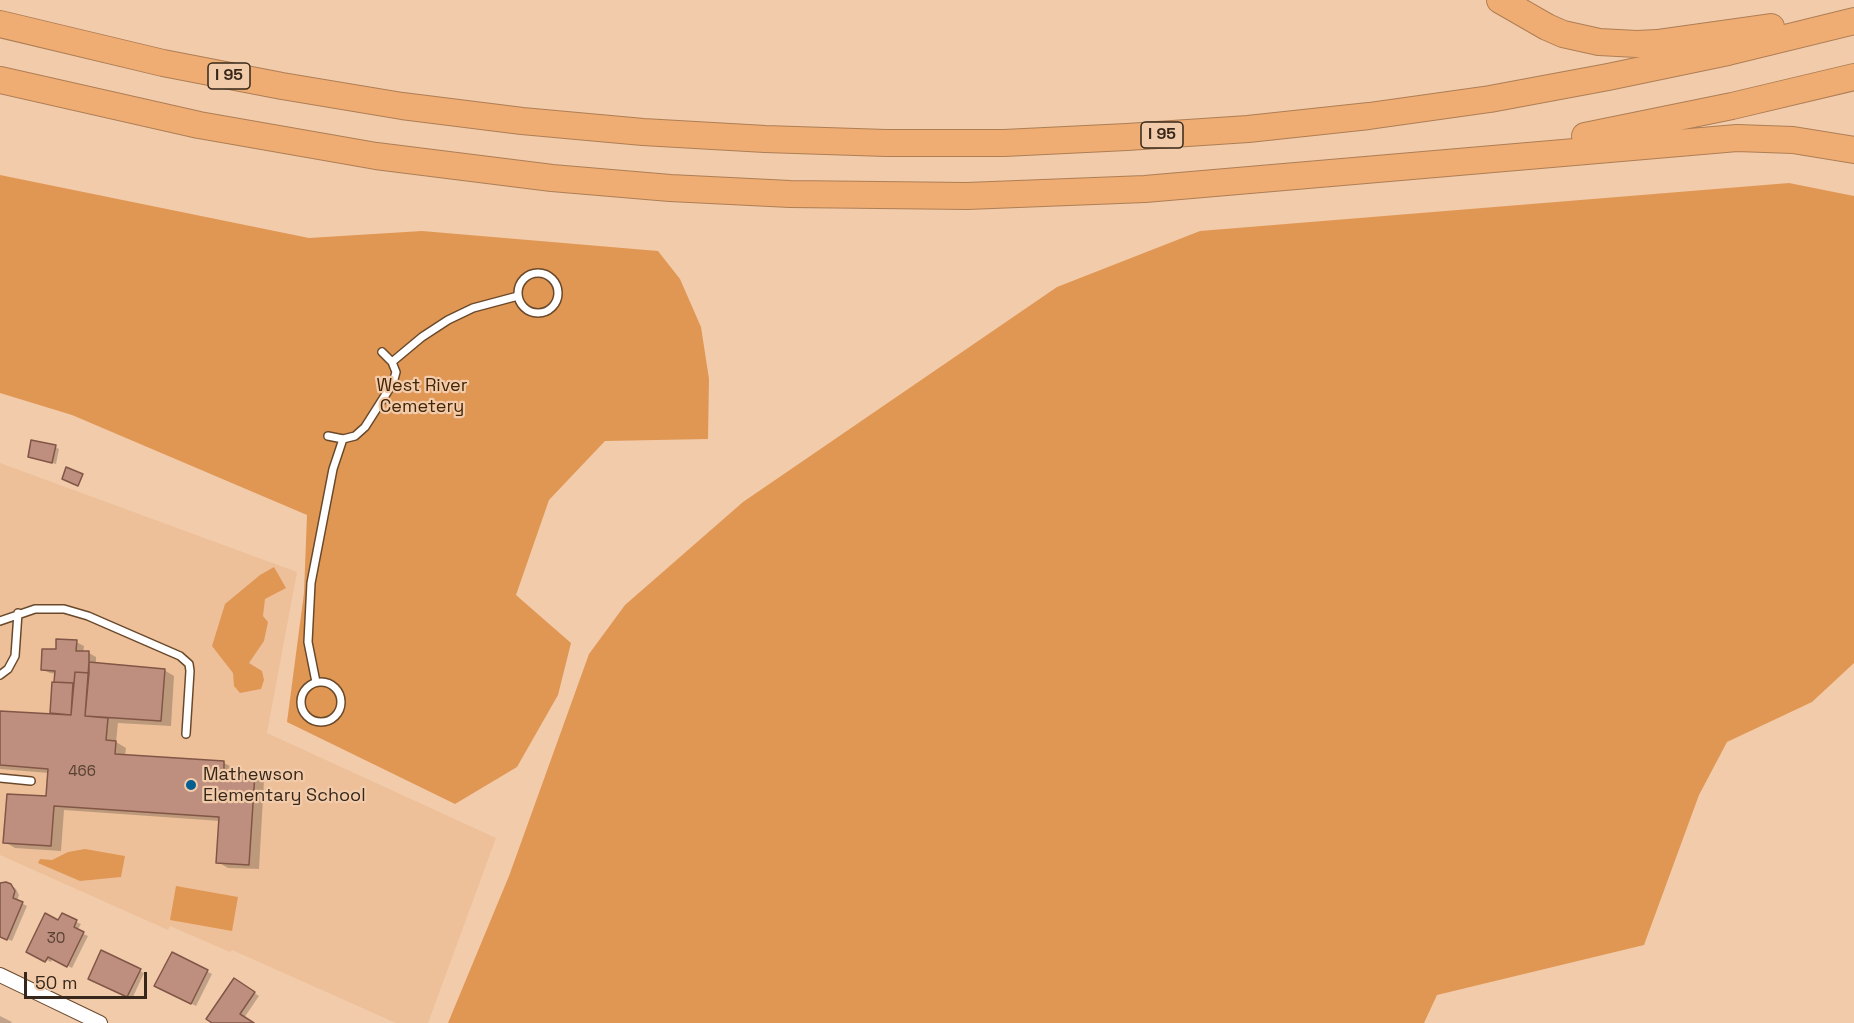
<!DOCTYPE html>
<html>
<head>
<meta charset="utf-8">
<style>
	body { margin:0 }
	#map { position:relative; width:1854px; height:1023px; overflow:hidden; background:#f2cbaa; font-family:"Space Grotesk",sans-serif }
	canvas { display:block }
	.scale { position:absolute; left:24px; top:972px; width:123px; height:27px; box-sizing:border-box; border:3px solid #36271a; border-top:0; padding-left:8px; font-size:18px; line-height:21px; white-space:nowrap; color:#36271a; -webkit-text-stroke:4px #f2cbaa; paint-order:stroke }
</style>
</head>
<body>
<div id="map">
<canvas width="1854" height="1023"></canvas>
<div class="scale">50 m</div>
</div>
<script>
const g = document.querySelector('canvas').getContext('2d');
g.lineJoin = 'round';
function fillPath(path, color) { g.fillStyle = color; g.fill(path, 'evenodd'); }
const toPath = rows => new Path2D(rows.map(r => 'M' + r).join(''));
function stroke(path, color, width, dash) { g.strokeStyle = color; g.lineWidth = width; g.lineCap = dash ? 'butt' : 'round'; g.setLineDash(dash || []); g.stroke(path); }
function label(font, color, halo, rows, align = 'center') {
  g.font = font + ' "Space Grotesk",sans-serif'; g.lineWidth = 4.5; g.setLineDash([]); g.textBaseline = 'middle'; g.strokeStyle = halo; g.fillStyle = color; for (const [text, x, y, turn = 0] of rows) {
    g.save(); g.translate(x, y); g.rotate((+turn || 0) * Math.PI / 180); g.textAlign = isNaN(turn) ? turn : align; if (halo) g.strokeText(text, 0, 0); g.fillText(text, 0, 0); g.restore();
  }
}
fillPath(toPath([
	[0,463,297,572,267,733,496,838,428,1023,396,1023,232,950,230,952,170,926,168,930,0,855]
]), '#edc09a');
fillPath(toPath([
	[0,175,309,238,422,231,658,251,680,279,701,327,709,379,708,439,605,441,549,500,516,595,571,643,558,695,517,767,455,804,287,722,304,593,307,515,72,415,0,393],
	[1789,183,1854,196,1854,663,1812,702,1727,742,1699,795,1644,945,1437,995,1424,1023,448,1023,509,876,589,654,625,605,743,502,1057,287,1200,231],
	[274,567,286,588,265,599,263,616,268,622,264,641,249,663,262,671,264,680,261,689,240,693,234,686,233,673,212,646,225,604,260,575],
	[85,849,125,856,121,877,80,881,38,863,40,859,52,860,68,852],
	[176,886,238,897,232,931,170,920]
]), '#e09754');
fillPath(toPath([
	[55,447,59,449,56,464,29,456],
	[76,642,84,646,83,653,89,653,96,657,96,664,164,670,174,676,171,726,118,723,116,742,126,748,125,756,224,763,234,768,234,772,254,774,264,780,259,869,228,868,218,862,220,821,64,810,61,851,15,848,5,842,48,798,49,773,0,769,0,713,56,715,52,713,61,684,56,681,56,674,50,673,42,669,57,651],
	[11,885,16,889,19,895,17,901,27,906,12,941,0,936,0,886],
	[59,922,76,922,81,924,77,931,88,936,72,968,53,958,51,962,28,951],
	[172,954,212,974,196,1006,156,986],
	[140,971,144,973,132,999,95,981],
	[235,980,259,996,244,1018,252,1023,214,1023],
	[0,1016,12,1022,11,1023,0,1023]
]), '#0003');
const building = toPath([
	[31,440,56,445,52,463,28,457,31,440],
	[66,467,83,474,78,486,62,479,66,467],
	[56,639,77,640,76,651,89,651,89,673,75,672,74,683,54,682,55,671,41,670,42,649,56,649,56,639],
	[89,662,165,669,161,721,85,716,89,662],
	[75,672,89,673,85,716,108,718,106,740,116,741,115,754,224,761,224,770,255,773,249,865,216,863,219,817,54,806,51,846,3,843,7,794,46,796,48,769,0,765,0,711,71,715,75,672],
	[52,682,73,683,71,715,50,713,52,682],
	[6,882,11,884,15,891,13,898,23,902,7,940,0,937,0,883,6,882],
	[45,913,58,920,62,913,77,920,74,927,84,932,67,967,48,957,45,962,26,952,45,913],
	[101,950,141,969,127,997,88,979,101,950],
	[172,952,208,970,191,1004,154,986,172,952],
	[234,978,255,992,240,1014,254,1023,212,1023,206,1019,234,978]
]);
fillPath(building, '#be8f7e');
stroke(building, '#815646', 1.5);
const service = toPath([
	'518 293a20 20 0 1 1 40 0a20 20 0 1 1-40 0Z',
	[392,362,422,337,448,320,473,308,518,296],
	[328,436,343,439,355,436,365,427,393,383,396,372,392,362,382,352],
	[0,621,35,609,64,609,88,616,180,656,189,664,190,671,186,734],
	[0,675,8,669,15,656,18,613],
	'301 702a20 20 0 1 1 40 0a20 20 0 1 1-40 0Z',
	[316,682,308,642,311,583,333,469,343,439],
	[0,778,31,781]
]);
const minor = toPath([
	[0,975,100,1023]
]);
const motorway = toPath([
	[1500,0,1547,27,1563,34,1599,42,1637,44,1657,43,1771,27],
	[0,24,163,63,282,86,402,106,522,121,643,132,765,139,886,143,1004,143,1127,137,1248,129,1369,116,1490,99,1608,77,1728,52,1854,21],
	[0,80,199,125,376,156,552,178,670,188,790,194,967,196,1145,189,1737,138,1793,140,1854,150],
	[1585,136,1732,106,1854,77]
]);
stroke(service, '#6a492b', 10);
stroke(minor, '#6a492b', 16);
stroke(motorway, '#ae7e54', 28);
stroke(service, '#fff', 7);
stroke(minor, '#fff', 14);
stroke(motorway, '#efad74', 26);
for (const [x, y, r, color] of [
	[191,785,6,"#035f8f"]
]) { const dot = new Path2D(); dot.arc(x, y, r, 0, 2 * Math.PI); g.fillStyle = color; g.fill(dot); stroke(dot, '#f2cbaa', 2); }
label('15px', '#584133', null, [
	["466",82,772],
	["30",56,939]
]);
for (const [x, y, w] of [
	[229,76,42],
	[1162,135,42]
]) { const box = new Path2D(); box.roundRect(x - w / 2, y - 13, w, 26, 4.5); g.fillStyle = '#f2cbaa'; g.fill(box); stroke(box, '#36271a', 1.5); }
label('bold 16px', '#36271a', null, [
	["I 95",229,76],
	["I 95",1162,135]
]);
label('18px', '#432404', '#f2cbaa', [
	["West River",422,386],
	["Cemetery",422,407]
]);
label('18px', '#36271a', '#f2cbaa', [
	["Mathewson",203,775],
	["Elementary School",203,796]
], 'left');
</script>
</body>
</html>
